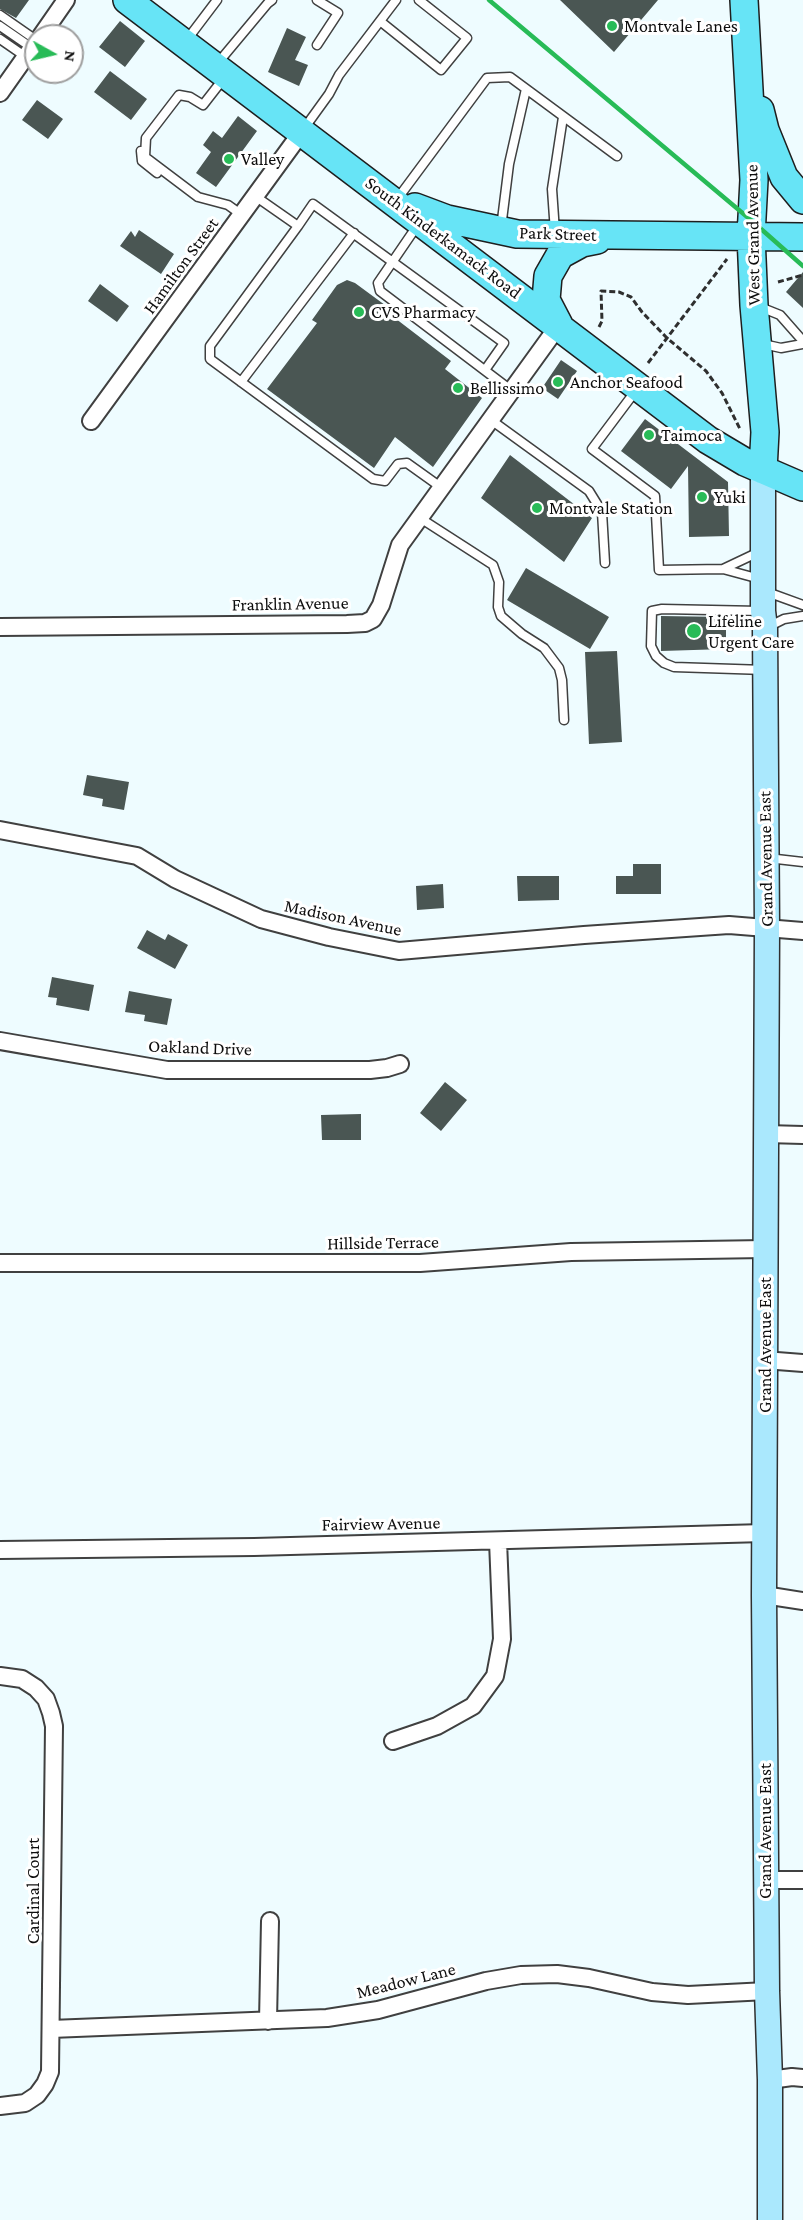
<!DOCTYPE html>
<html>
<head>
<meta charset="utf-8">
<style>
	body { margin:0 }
	#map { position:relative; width:803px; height:2220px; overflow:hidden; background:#eefcff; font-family:"Crimson Pro",serif }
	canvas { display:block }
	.north { position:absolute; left:24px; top:24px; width:60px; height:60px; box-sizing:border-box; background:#fff; border:2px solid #9e9e9e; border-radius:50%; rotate:98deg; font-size:16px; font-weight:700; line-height:24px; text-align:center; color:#0d0d0d }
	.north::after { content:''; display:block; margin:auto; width:21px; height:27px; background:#28bb57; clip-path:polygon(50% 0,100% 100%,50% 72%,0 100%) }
</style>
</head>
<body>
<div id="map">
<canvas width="803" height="2220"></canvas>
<div class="north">N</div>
</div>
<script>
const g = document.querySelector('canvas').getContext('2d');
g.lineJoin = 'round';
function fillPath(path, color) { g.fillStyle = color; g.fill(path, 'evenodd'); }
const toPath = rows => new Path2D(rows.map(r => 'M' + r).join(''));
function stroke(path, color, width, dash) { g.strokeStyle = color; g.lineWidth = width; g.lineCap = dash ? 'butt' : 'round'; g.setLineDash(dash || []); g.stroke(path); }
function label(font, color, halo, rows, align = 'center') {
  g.font = font + ' "Crimson Pro",serif'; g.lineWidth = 6; g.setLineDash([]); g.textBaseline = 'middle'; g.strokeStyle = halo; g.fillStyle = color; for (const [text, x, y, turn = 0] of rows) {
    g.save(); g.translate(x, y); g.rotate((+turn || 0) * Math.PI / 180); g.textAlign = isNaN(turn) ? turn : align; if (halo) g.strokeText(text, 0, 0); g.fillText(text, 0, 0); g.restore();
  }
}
fillPath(toPath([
	[0,0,29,0,16,18,0,9],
	[560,0,658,0,614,52],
	[120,21,145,41,125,67,99,47],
	[287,28,306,37,295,60,308,65,299,86,268,72],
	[110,71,147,99,131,120,94,92],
	[37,100,63,119,48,139,22,120],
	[238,116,257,131,216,187,196,173,211,152,203,145,213,131,222,138],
	[139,230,174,254,161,274,120,246,131,231,135,237],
	[803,272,803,308,786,292],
	[347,280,355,283,389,308,387,312,451,361,445,369,482,398,433,467,395,437,374,468,267,389,317,323,312,320,337,285],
	[100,284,129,306,117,322,88,301],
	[561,360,577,371,558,399,542,388],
	[645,419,728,482,729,536,689,537,688,466,671,489,621,451],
	[510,455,592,518,564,562,481,498],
	[526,568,609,617,590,649,507,600],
	[661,616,726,617,726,649,661,651],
	[617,651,622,742,589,744,585,652],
	[87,775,129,782,124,810,102,806,103,799,83,795],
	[633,864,661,864,661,894,616,894,616,876,633,876],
	[517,876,559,876,559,900,518,901],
	[443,884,444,908,417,910,416,886],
	[147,930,165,940,168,934,188,945,175,969,137,948],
	[52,977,94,985,89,1011,56,1005,57,998,48,997],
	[129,991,172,999,167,1025,144,1021,145,1015,125,1012],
	[445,1082,467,1100,441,1131,420,1113],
	[361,1114,361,1140,322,1140,321,1115]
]), '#4a5653');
const lane = toPath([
	[317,0,338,13,317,45],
	[0,15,36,40],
	[380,21,441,70,467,38,419,0],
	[0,26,32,48],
	[0,39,26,57],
	[186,41,217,0],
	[217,64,268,3,272,0],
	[224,78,203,105,190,97,179,95,146,138,145,157,198,197,228,205,242,215],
	[303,130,329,94,339,75,396,0],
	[141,151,142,161,157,173],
	[255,196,298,226,313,204,504,343,485,370],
	[398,198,487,78,510,77,617,156],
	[419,223,378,283,380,291,512,391],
	[298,226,210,346,210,359,373,479,385,481,398,464,407,463,442,488],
	[501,228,509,164,526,89],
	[555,232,552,189,563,117],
	[760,307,780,315,803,341],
	[763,344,781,348,803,344],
	[241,382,354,233],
	[637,389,592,449,655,496,659,570,723,569,760,579],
	[491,420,589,491,602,512,605,563],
	[420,518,493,565,499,582,498,607,501,616,522,634,544,648,559,668,562,680,564,720],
	[723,569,761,551],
	[767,592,803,605],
	[760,611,662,609,652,611,651,646,656,656,664,663,674,667,765,670],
	[768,627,784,619,803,616],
	[768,858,803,862]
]);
const street = toPath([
	[41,36,66,0],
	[0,93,36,42],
	[91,421,301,133],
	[0,627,347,624,365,623,373,619,381,605,400,545,559,325],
	[0,830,137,856,175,879,261,919,329,937,399,951,584,935,729,925,803,931],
	[0,1041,167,1070,370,1070,387,1068,400,1064],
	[766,1134,803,1135],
	[0,1263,420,1263,571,1252,765,1249],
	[764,1360,803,1363],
	[0,1550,254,1547,764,1533],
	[764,1595,803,1601],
	[0,1676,22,1679,36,1688,46,1699,51,1713,54,1726,50,2072,45,2084,37,2095,25,2103,0,2106],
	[393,1741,437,1726,473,1706,495,1676,502,1639,498,1541],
	[766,1880,803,1880],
	[268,2021,270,1921],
	[51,2029,327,2018,378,2010,486,1981,521,1975,557,1974,589,1978,652,1992,688,1995,767,1991],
	[770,2080,792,2077,803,2078]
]);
const secondary = toPath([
	[763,470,763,611,765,628,767,929,764,1595,767,1991,770,2080,770,2220]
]);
const primary = toPath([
	[127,0,708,440,745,462,803,487],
	[744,0,754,180,751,236,754,305,765,432,763,470],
	[760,110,765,130,784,177,803,200],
	[415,207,447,219,517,234,803,237],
	[559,325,546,300,548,276,560,255,582,243,597,240]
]);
stroke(lane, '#404040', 11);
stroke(street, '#404040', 20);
stroke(secondary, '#2f2f2f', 27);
stroke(primary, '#1e1e1e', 30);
stroke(toPath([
	[778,282,803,275],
	[599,327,602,321,601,291,619,292,631,297,642,312,667,338,706,371,722,393,740,429],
	[648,363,727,259]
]), '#2f2f2f', 3, [6, 3]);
stroke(lane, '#fff', 8);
stroke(street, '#fff', 16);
stroke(secondary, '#aae8fd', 24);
stroke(primary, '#67e4f6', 27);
stroke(toPath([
	[489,0,752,221,803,266]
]), '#28bb57', 4.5);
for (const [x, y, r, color] of [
	[612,26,6,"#28bb57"],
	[229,159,6,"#28bb57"],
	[359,312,6,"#28bb57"],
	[558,382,6,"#28bb57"],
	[458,388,6,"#28bb57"],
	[649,435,6,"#28bb57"],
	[702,497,6,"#28bb57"],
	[537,508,6,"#28bb57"],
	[694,631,8,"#28bb57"]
]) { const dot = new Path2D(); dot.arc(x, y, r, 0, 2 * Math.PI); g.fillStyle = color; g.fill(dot); stroke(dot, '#fff', 2); }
label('18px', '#0d0d0d', '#fff', [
	["Montvale Lanes",624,26],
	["Valley",241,159],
	["CVS Pharmacy",371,312],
	["Anchor Seafood",570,382],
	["Bellissimo",470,388],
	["Taimoca",661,435],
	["Yuki",714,497],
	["Montvale Station",549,508],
	["Lifeline",708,621],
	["Urgent Care",708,642]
], 'left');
label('18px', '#0d0d0d', '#fff', [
	["Park Street",558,234,2],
	["West Grand Avenue",753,235,-91],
	["South Kinderkamack Road",443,238,37],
	["Hamilton Street",181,266,-54],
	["Franklin Avenue",290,604,-1],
	["Grand Avenue East",766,859,-91],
	["Madison Avenue",343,918,12],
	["Oakland Drive",200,1048,2],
	["Hillside Terrace",383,1243,-1],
	["Grand Avenue East",765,1345,-90],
	["Fairview Avenue",381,1524,-1],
	["Grand Avenue East",765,1831,-90],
	["Cardinal Court",33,1891,-90],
	["Meadow Lane",406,1981,-14]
]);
</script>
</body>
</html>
